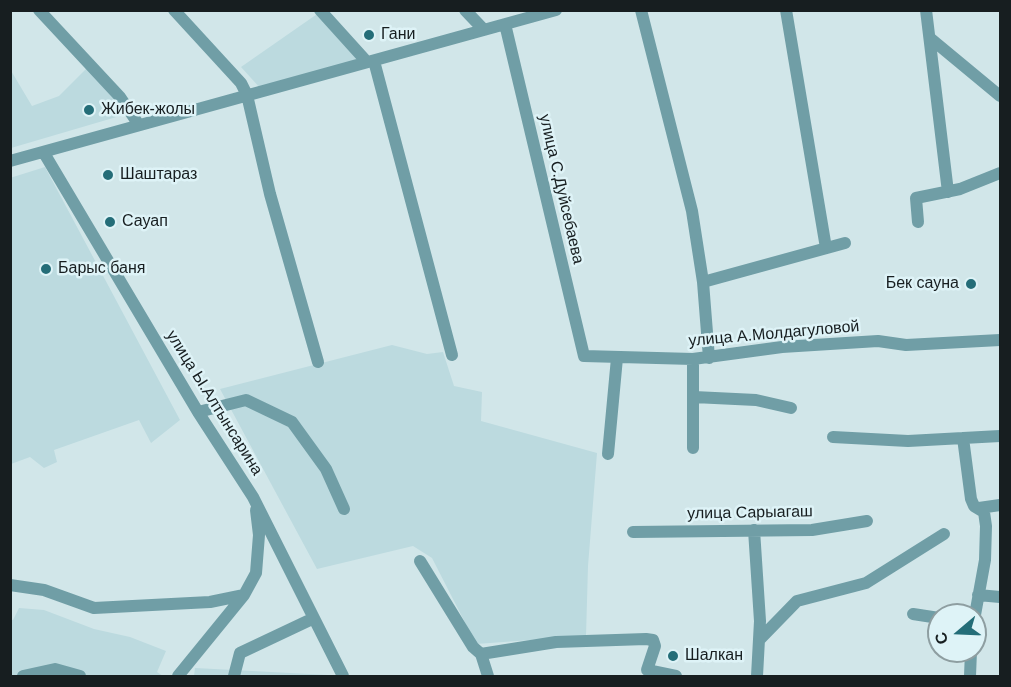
<!DOCTYPE html>
<html>
<head>
<meta charset="utf-8">
<style>
	body { margin:0 }
	#map { position:relative; width:1011px; height:687px; overflow:hidden; background:#d1e6e9; font-family:Arial,sans-serif }
	canvas { display:block }
	.frame { position:absolute; inset:0; border:12px solid #171e20; pointer-events:none }
	.north { position:absolute; left:927px; top:603px; width:60px; height:60px; box-sizing:border-box; background:#def3f7; border:2px solid #8e9ea1; border-radius:50%; rotate:251deg; font-size:16px; font-weight:700; line-height:24px; text-align:center; color:#171e20 }
	.north::after { content:''; display:block; margin:auto; width:21px; height:27px; background:#246d78; clip-path:polygon(50% 0,100% 100%,50% 72%,0 100%) }
</style>
</head>
<body>
<div id="map">
<canvas width="1011" height="687"></canvas>
<div class="frame"></div>
<div class="north">С</div>
</div>
<script>
const g = document.querySelector('canvas').getContext('2d');
g.lineJoin = 'round';
function fillPath(path, color) { g.fillStyle = color; g.fill(path, 'evenodd'); }
const toPath = rows => new Path2D(rows.map(r => 'M' + r).join(''));
function stroke(path, color, width, dash) { g.strokeStyle = color; g.lineWidth = width; g.lineCap = dash ? 'butt' : 'round'; g.setLineDash(dash || []); g.stroke(path); }
function label(font, color, halo, rows, align = 'center') {
  g.font = font + ' Arial,sans-serif'; g.lineWidth = 5; g.setLineDash([]); g.textBaseline = 'middle'; g.strokeStyle = halo; g.fillStyle = color; for (const [text, x, y, turn = 0] of rows) {
    g.save(); g.translate(x, y); g.rotate((+turn || 0) * Math.PI / 180); g.textAlign = isNaN(turn) ? turn : align; if (halo) g.strokeText(text, 0, 0); g.fillText(text, 0, 0); g.restore();
  }
}
fillPath(toPath([
	[320,12,362,58,261,89,241,67],
	[88,67,130,113,11,148,10,69,32,106,59,96],
	[45,167,180,420,151,443,139,420,54,450,57,462,44,468,30,457,11,464,10,178],
	[392,345,427,354,443,352,454,386,482,392,481,421,597,453,588,566,586,636,476,644,432,558,413,546,317,569,220,389],
	[19,608,44,610,94,629,130,637,166,651,157,672,163,676,11,676,10,619,13,620],
	[195,668,328,675,328,676,194,676]
]), '#bcdadf');
stroke(toPath([
	[39,10,120,97,139,125],
	[174,10,241,83,247,95,270,194,318,362],
	[320,10,367,62],
	[465,10,484,30],
	[641,10,692,211,703,282,709,358],
	[786,10,826,248],
	[926,10,948,192],
	[505,24,584,356,693,359,782,347,878,341,906,345,1000,340],
	[930,38,1000,96],
	[374,61,452,355],
	[44,153,198,412,253,497,343,676],
	[10,161,556,10],
	[918,222,916,198,960,189,1000,173],
	[703,282,845,243],
	[693,359,693,448],
	[694,397,756,400,791,408],
	[198,412,246,400,292,422,326,469,344,509],
	[833,437,908,441,1000,436],
	[963,438,971,499,974,506,984,512,986,526,985,560,975,615],
	[608,454,617,358],
	[979,508,1000,505],
	[754,530,760,621,757,676],
	[633,532,812,530,867,521],
	[420,561,473,647,481,654,488,676],
	[10,585,44,590,94,608,210,602,244,595],
	[978,595,1000,597],
	[913,614,939,618],
	[760,639,797,601,866,583,944,534],
	[481,654,556,642,646,639,653,640,655,646,647,670,676,676],
	[23,676,55,669,80,676],
	[178,676,244,595,256,573,259,535,256,510],
	[234,676,240,653,312,619],
	[970,676,971,651]
]), '#709ea6', 12);
for (const [x, y, r, color] of [
	[369,35,6,"#246d78"],
	[89,110,6,"#246d78"],
	[108,175,6,"#246d78"],
	[110,222,6,"#246d78"],
	[46,269,6,"#246d78"],
	[971,284,6,"#246d78"],
	[673,656,6,"#246d78"]
]) { const dot = new Path2D(); dot.arc(x, y, r, 0, 2 * Math.PI); g.fillStyle = color; g.fill(dot); stroke(dot, '#def3f7', 2); }
label('16px', '#171e20', '#def3f7', [
	["Гани",381,35],
	["Жибек-жолы",101,110],
	["Шаштараз",120,175],
	["Сауап",122,222],
	["Барыс баня",58,269],
	["Бек сауна",959,284,"right"],
	["Шалкан",685,656]
], 'left');
label('16px', '#171e20', '#def3f7', [
	["улица С.Дуйсебаева",561,189,77],
	["улица А.Молдагуловой",774,334,-5],
	["улица Ы.Алтынсарина",214,403,58],
	["улица Сарыагаш",750,513,-1]
]);
</script>
</body>
</html>
